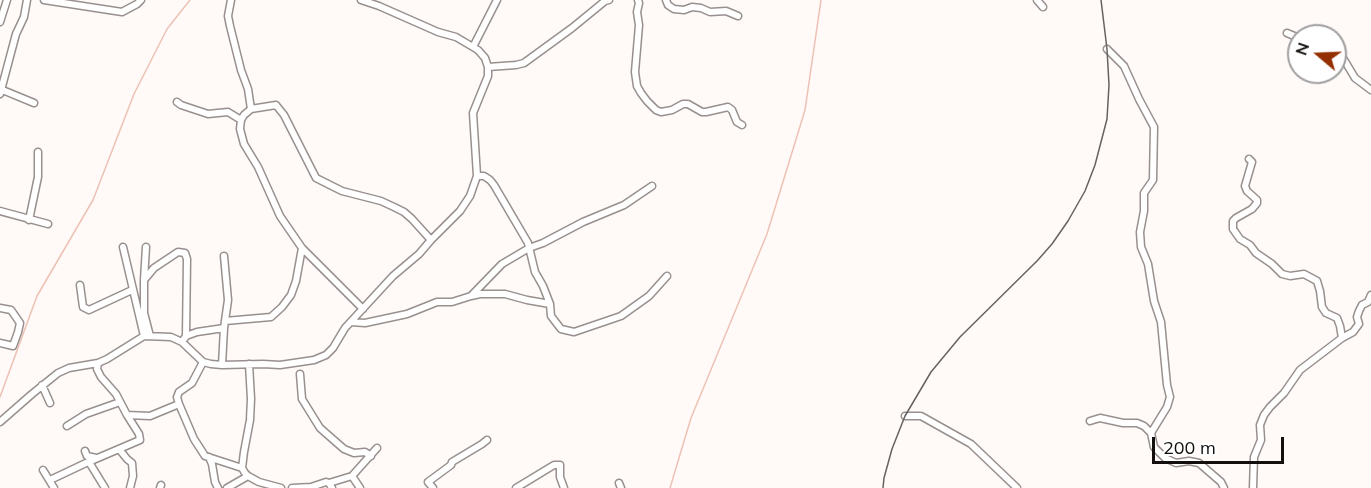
<!DOCTYPE html>
<html>
<head>
<meta charset="utf-8">
<style>
	body { margin:0 }
	#map { position:relative; width:1371px; height:488px; overflow:hidden; background:#fff9f7; font-family:Mulish,sans-serif }
	canvas { display:block }
	.north { position:absolute; left:1287px; top:24px; width:60px; height:60px; box-sizing:border-box; background:#fff; border:2px solid #a09f9f; border-radius:50%; rotate:289deg; font-size:16px; font-weight:700; line-height:24px; text-align:center; color:#120f0e }
	.north::after { content:''; display:block; margin:auto; width:21px; height:27px; background:#942f02; clip-path:polygon(50% 0,100% 100%,50% 72%,0 100%) }
	.scale { position:absolute; left:1152px; top:437px; width:132px; height:27px; box-sizing:border-box; border:3px solid #120f0e; border-top:0; padding-left:8px; font-size:18px; line-height:21px; white-space:nowrap; color:#120f0e; -webkit-text-stroke:4px #fff; paint-order:stroke }
</style>
</head>
<body>
<div id="map">
<canvas width="1371" height="488"></canvas>
<div class="north">N</div>
<div class="scale">200 m</div>
</div>
<script>
const g = document.querySelector('canvas').getContext('2d');
g.lineJoin = 'round';
const toPath = rows => new Path2D(rows.map(r => 'M' + r).join(''));
function stroke(path, color, width, dash) { g.strokeStyle = color; g.lineWidth = width; g.lineCap = dash ? 'butt' : 'round'; g.setLineDash(dash || []); g.stroke(path); }
stroke(toPath([
	[0,397,37,296,93,200,134,94,167,29,190,0],
	[670,488,691,418,767,234,805,110,821,0]
]), '#edc2b4', 1.5);
const minor = toPath([
	[44,0,122,12,137,4,141,0],
	[231,0,228,16,230,26,241,70,248,89,251,109],
	[638,0,639,3,637,12,639,25,635,72,637,86,641,93,647,101,656,110,661,112,672,110,683,104,688,104,702,112,706,112,728,107,732,110,737,122,742,125],
	[666,0,668,5,674,9,684,10,692,7,701,8,710,12,726,11,738,16],
	[1037,0,1043,7],
	[0,22,7,0],
	[1287,33,1299,38],
	[473,47,497,0],
	[1107,49,1124,66,1139,99,1154,127,1153,180,1144,193,1144,211,1140,232,1141,247,1148,264,1154,301,1161,322,1167,385,1170,397,1167,407,1151,433],
	[1335,53,1343,58,1355,78,1371,90],
	[488,67,516,65,524,63,572,28,605,1,609,0],
	[0,89,34,103],
	[0,94,16,34,24,17,27,0],
	[177,102,181,105,208,114,228,112,241,120],
	[1249,159,1252,162,1245,186,1247,191,1257,200,1257,203,1252,209,1236,218,1233,221,1233,229,1240,239,1250,245,1256,253,1272,264,1282,274,1290,276,1304,274,1317,281,1320,291,1322,307,1326,313,1337,318,1340,326,1342,338],
	[477,176,484,176,490,180,494,185,528,243,535,272,543,286,550,304,551,316,561,329,574,332,621,316,649,296,667,276],
	[0,211,48,224],
	[29,220,38,177,38,152],
	[123,247,144,336],
	[146,247,144,280,144,313,150,336],
	[144,280,154,268,178,252,185,253,187,259,186,336,182,342],
	[80,285,83,307,89,310,132,290],
	[471,296,480,294,505,294,527,300,550,304],
	[0,308,11,310,20,323,18,332,13,346,0,343],
	[363,309,302,248,280,216,258,167,244,144,240,129,241,120,244,115,251,109,276,105,284,115,316,178,342,191,381,201,394,207,404,212,412,219,431,240],
	[225,321,271,317,282,307,291,295,296,281,302,248],
	[351,322,365,323,407,314,437,302,452,302,471,296,502,264,529,248,543,243,583,222,624,205,652,186],
	[186,336,197,332,224,328],
	[203,362,192,383,179,392,177,397,179,404,194,439,205,456,242,468],
	[249,364,251,399,250,420,244,452,242,468,245,473,248,476,259,482,281,488],
	[222,365,224,328,228,300,224,256],
	[300,374,302,399,320,428,344,449,354,453,365,452,371,456],
	[42,385,50,403],
	[127,415,150,416,179,404],
	[905,416,921,416,971,444,1017,488],
	[1090,421,1100,418,1123,423,1137,423,1144,426,1151,433,1154,447,1165,458,1176,463,1189,461,1199,463,1221,482,1224,488],
	[0,422,32,394,58,373,69,368,98,363,107,359,144,336,171,337,182,342,203,362,211,364,222,365,263,364,280,365,314,360,326,355,333,348,345,328,393,276,419,254,431,240,460,211,470,196,477,176,473,113,488,76,488,67,485,58,478,50,456,37,438,32,379,6,361,0],
	[67,426,86,414,120,402],
	[119,449,127,459,132,463,133,476,130,488],
	[85,451,87,456,96,458],
	[209,457,212,464,215,482,218,488],
	[89,462,105,488],
	[43,470,54,488],
	[352,476,377,448],
	[50,480,86,463,140,440,139,434,127,415,116,394,101,377,97,369,98,363],
	[329,483,352,476,360,488],
	[619,483,621,488],
	[160,488,161,485],
	[227,488,248,476],
	[292,488,311,487,326,482,329,483,332,488],
	[433,488,428,482,451,465,452,462,482,444,487,440],
	[516,488,554,465,560,465,560,477,564,488],
	[1253,488,1254,457,1261,440,1260,425,1264,415,1270,407,1284,393,1300,370,1342,338,1353,332,1359,324,1357,317,1359,311,1362,305,1368,302,1371,295]
]);
stroke(minor, '#97908e', 9);
stroke(minor, '#fff', 6);
stroke(toPath([
	[883,488,884,478,892,449,905,416,931,372,960,337,1037,261,1052,244,1068,221,1085,191,1095,165,1107,119,1109,85,1107,49,1101,0]
]), '#666261', 1.5);
</script>
</body>
</html>
